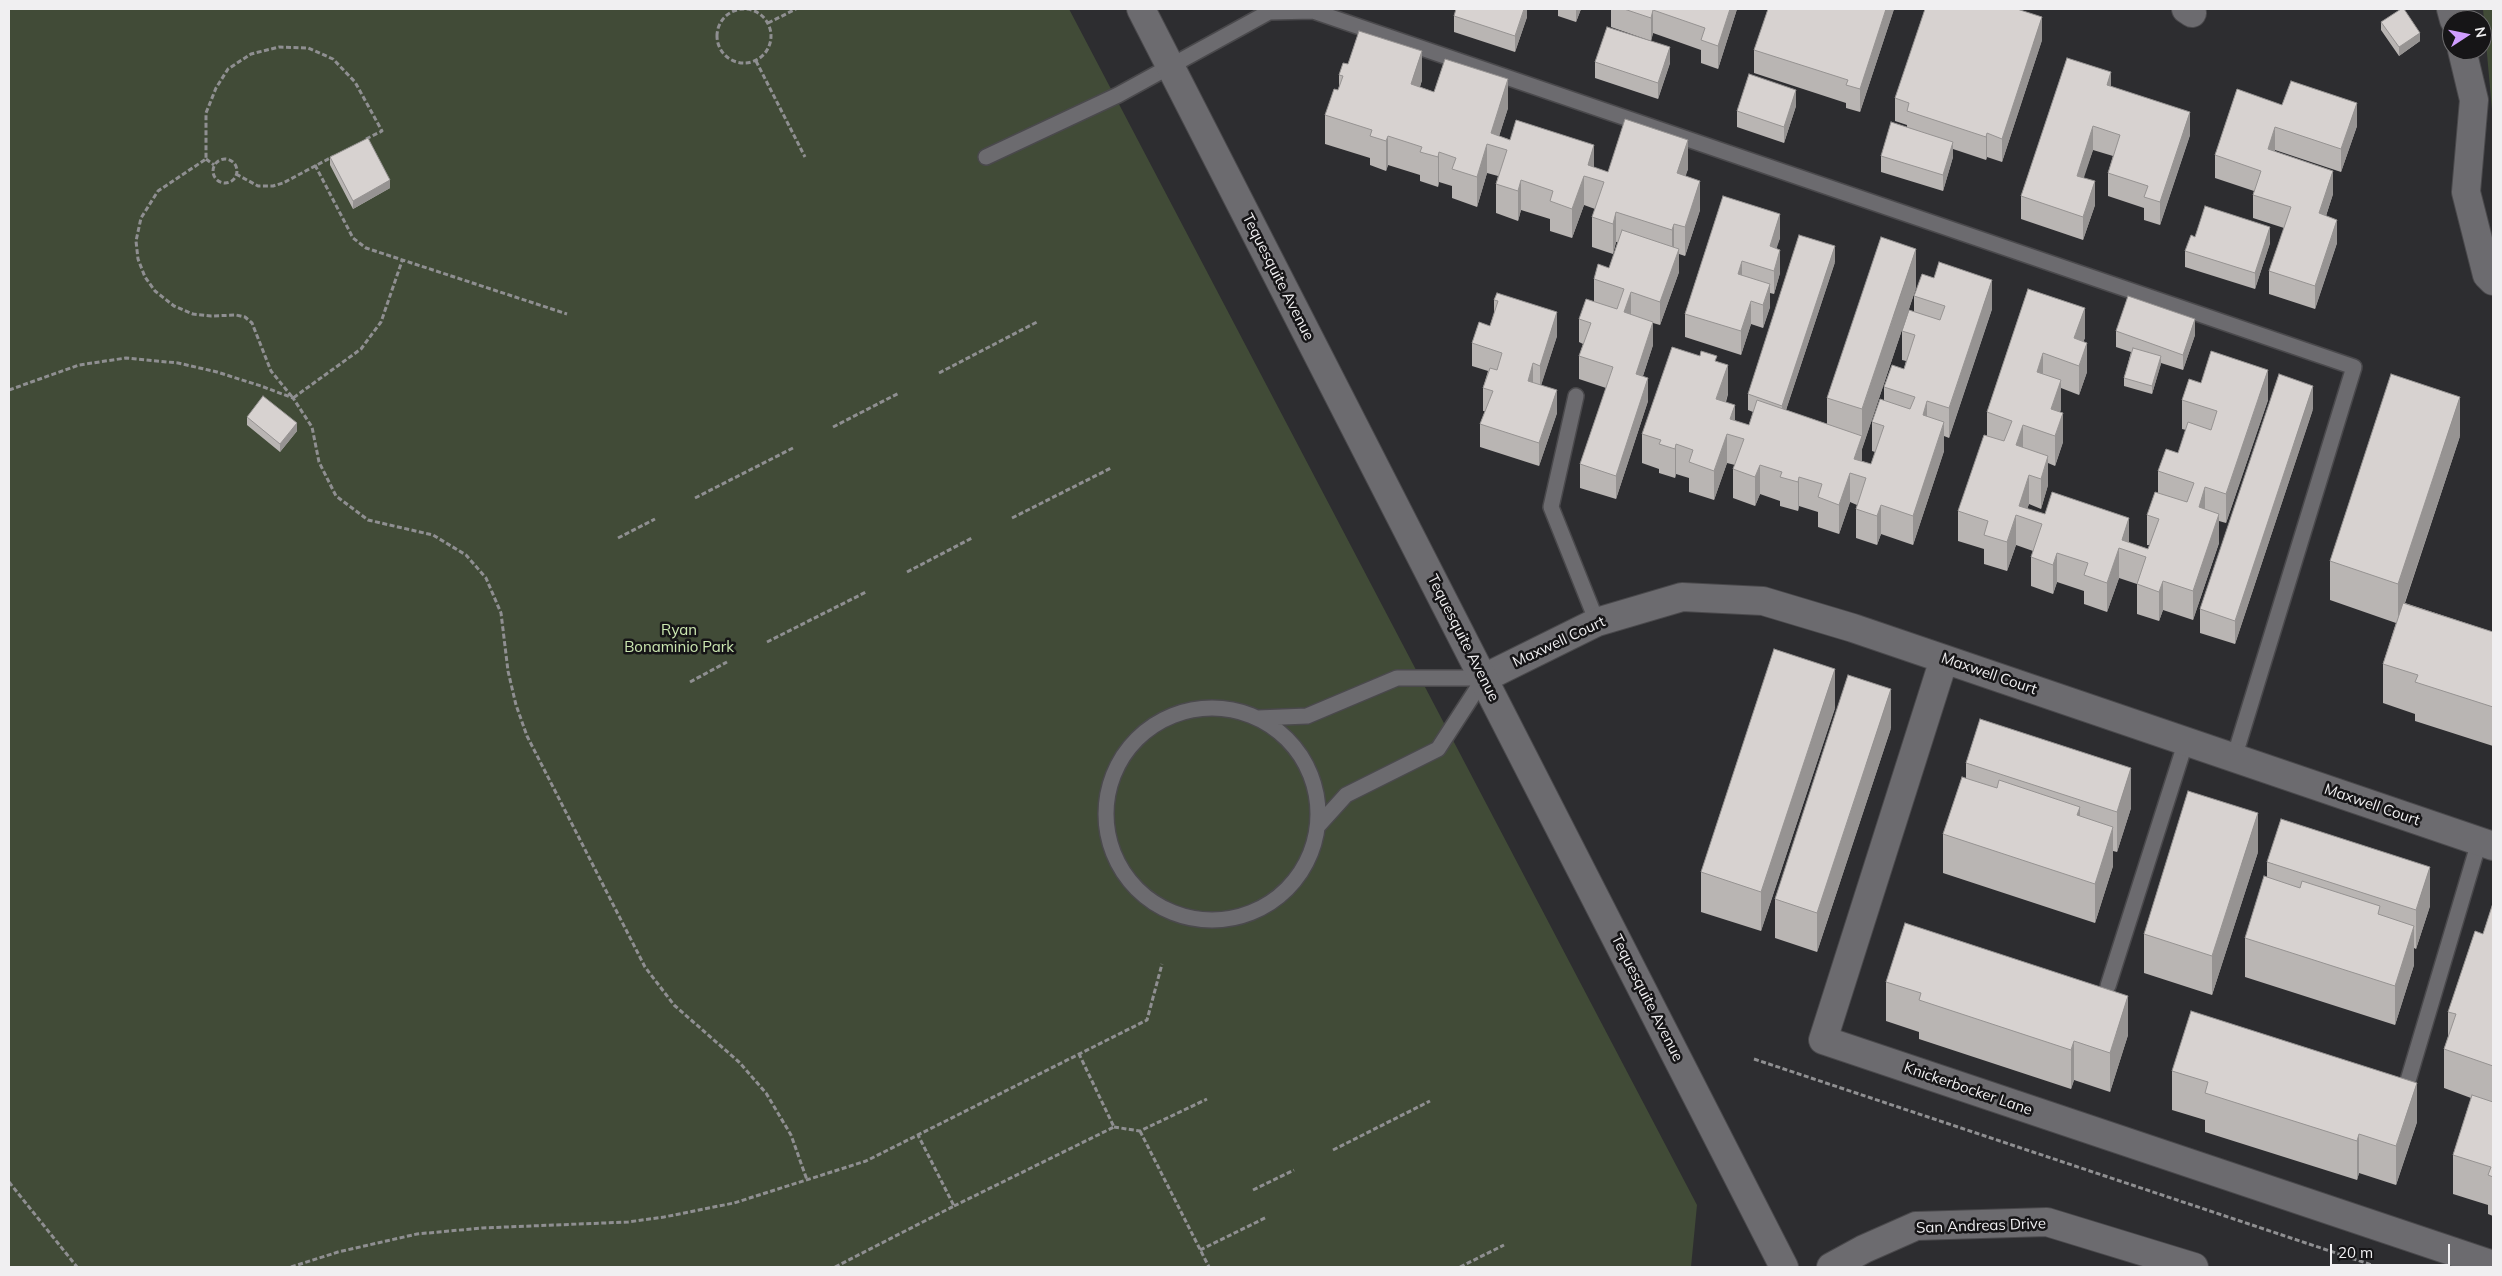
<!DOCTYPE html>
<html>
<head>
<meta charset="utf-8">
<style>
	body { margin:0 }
	#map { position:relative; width:2502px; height:1276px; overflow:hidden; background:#2d2d30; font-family:Mulish,sans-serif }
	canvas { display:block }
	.frame { position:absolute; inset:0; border:10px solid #f0eff1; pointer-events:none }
	.north { position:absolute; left:2442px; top:10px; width:50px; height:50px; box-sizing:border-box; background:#161517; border:1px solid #6d6c6e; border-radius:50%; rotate:79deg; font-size:14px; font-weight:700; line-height:20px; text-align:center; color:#f0eff1 }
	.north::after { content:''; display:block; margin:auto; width:18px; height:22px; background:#d09dff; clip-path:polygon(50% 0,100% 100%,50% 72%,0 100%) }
	.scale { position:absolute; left:2330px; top:1244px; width:120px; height:22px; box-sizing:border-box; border:2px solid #f0eff1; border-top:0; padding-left:6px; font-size:15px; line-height:18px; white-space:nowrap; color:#f0eff1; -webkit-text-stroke:4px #161517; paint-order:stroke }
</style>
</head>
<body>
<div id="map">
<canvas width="2502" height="1276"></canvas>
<div class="frame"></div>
<div class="north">N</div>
<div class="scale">20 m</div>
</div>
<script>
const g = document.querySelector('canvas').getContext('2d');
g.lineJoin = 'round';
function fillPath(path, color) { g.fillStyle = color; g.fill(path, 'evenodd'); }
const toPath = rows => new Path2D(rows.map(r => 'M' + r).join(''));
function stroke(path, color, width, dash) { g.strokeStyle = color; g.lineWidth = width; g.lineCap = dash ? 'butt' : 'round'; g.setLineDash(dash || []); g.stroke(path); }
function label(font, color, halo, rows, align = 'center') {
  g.font = font + ' Mulish,sans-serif'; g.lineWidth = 5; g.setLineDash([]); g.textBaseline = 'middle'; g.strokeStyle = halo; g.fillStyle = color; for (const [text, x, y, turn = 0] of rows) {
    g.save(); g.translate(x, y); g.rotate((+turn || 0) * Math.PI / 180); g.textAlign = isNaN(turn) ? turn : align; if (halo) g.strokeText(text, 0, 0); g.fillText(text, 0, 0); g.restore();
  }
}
fillPath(toPath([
	[9,9,1069,9,1697,1205,1691,1267,9,1267],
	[2483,9,2493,9,2493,121]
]), '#414b37');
const service = toPath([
	[986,157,1118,95,1269,12,1313,11,2354,367,2234,758],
	[1576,396,1551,507,1597,622],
	'1106 814a106 106 0 1 1 212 0a106 106 0 1 1-212 0Z',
	[1258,718,1307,716,1397,678,1484,678],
	[1318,826,1346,795,1438,749,1484,678],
	[2108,986,2186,741],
	[2407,1084,2479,842]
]);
const minor = toPath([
	[2186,9,2192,13],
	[2451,9,2454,20],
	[2462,50,2474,100,2466,192,2487,275,2493,281],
	[1944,659,1823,1040,2493,1265],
	[1484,678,1597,622,1682,597,1763,601,1853,628,2493,846],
	[1831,1267,1864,1249,1916,1226,2047,1222,2194,1267]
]);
const tertiary = toPath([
	[1141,9,1784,1267]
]);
stroke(service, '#4a494c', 18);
stroke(minor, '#4a494c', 30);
stroke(tertiary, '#4a494c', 30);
stroke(toPath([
	'717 36a27 27 0 1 1 54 0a27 27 0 1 1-54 0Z',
	[768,23,796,9],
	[756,61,805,157],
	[366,139,382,131,355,82,333,59,308,48,279,47,251,54,228,69,216,88,206,113,206,159,158,191,141,218,136,241,138,259,145,277,155,291,174,306,193,314,211,316,236,315,245,317,252,323,271,371,293,398,361,349,381,322,402,261],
	[206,159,214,165],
	'213 171a12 12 0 1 1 24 0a12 12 0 1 1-24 0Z',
	[315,165,353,238,366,248,567,314],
	[236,174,258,186,273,186,283,183,334,156],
	[939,373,1037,322],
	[9,390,79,365,126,358,178,363,217,372,261,386,293,398,312,427,319,462,336,496,368,520,433,535,466,555,486,578,501,613,508,671,516,705,527,736,645,967,674,1005,739,1062,766,1093,791,1135,807,1180],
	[833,427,899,393],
	[695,498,793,448],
	[1012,518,1111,468],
	[618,538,655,519],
	[907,572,972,538],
	[767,642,866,592],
	[690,682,727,662],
	[1754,1059,2378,1267],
	[1114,1127,1140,1131,1207,1099],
	[1140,1131,1209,1267],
	[1333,1150,1430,1101],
	[9,1182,77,1267],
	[1253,1190,1294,1170],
	[954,1206,1114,1127,1079,1054],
	[1200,1250,1267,1217],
	[291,1267,338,1252,417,1234,482,1228,628,1222,664,1217,734,1203,866,1161,1147,1020,1162,964],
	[835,1267,954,1206,918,1135],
	[1460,1267,1504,1245]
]), '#8f8f91', 3, [5, 2.5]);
stroke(service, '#6c6b6f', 15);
stroke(minor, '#6c6b6f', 28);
stroke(tertiary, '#6c6b6f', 28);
fillPath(toPath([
	[1527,9,1527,17,1515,52,1454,32,1454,16],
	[1554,9,1581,9,1576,22,1558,16,1558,10],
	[1611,9,1737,9,1718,69,1701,63,1701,50,1653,33,1651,41,1611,27],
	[1894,9,1860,112,1846,108,1846,103,1754,73,1754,50],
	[2381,22,2420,41,2399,56,2381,30],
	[2042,40,2002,162,1987,157,1986,160,1953,149,1953,157,1943,191,1881,172,1881,156,1907,127,1907,125,1895,121,1895,98],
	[1595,62,1670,63,1658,99,1595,78],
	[1348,64,1422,80,1420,87,1434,92,1508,108,1499,136,1608,172,1688,169,1685,176,1700,210,1685,256,1679,254,1679,272,1660,325,1653,323,1653,345,1643,376,1648,401,1616,499,1580,488,1580,464,1606,388,1579,379,1579,356,1583,344,1579,342,1579,319,1594,302,1594,279,1609,268,1618,242,1616,242,1613,254,1592,247,1592,217,1595,209,1584,205,1572,238,1550,231,1550,219,1521,210,1518,221,1496,213,1496,184,1498,176,1487,173,1477,207,1452,198,1452,186,1439,182,1438,187,1420,181,1420,175,1388,165,1386,171,1370,165,1370,158,1325,144,1325,115,1338,90,1339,87,1339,75],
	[2111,86,2190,135,2160,225,2144,220,2144,208,2108,196,2108,173,2113,156,2093,150,2083,178,2095,205,2083,240,2021,219,2021,196],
	[2282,105,2357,126,2341,172,2275,150,2275,151,2333,194,2326,216,2337,243,2315,309,2269,294,2269,271,2284,228,2253,218,2253,195,2254,191,2215,178,2215,155],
	[1796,106,1784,143,1737,127,1737,111],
	[330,157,390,188,353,209,330,165],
	[1723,196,1780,238,1776,248,1780,273,1774,294,1770,293,1770,307,1763,328,1751,324,1741,355,1685,337,1685,314],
	[2270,243,2255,289,2185,267,2185,251],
	[1835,262,1786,410,1827,424,1827,398,1916,288,1862,449,1862,461,1871,464,1875,452,1872,451,1872,422,1884,400,1884,387,1904,369,1906,361,1902,360,1902,331,1914,312,1914,296,1992,309,1949,438,1944,436,1944,451,1913,545,1881,534,1877,545,1856,538,1856,509,1857,505,1850,502,1839,534,1818,527,1818,512,1799,506,1798,511,1780,506,1780,501,1760,494,1755,506,1733,498,1733,469,1735,465,1727,463,1714,500,1689,492,1689,478,1676,474,1675,478,1659,473,1659,469,1642,463,1642,434,1717,361,1728,394,1726,402,1735,421,1749,425,1753,412,1748,410,1748,394],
	[2028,289,2085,338,2083,341,2087,372,2079,395,2061,388,2061,409,2060,412,2063,442,2055,466,2048,463,2048,485,2041,509,2029,504,2027,509,2148,549,2150,545,2147,545,2147,515,2158,493,2158,471,2178,453,2186,430,2182,429,2182,400,2201,383,2268,400,2226,523,2219,521,2219,543,2193,620,2163,610,2159,621,2137,614,2137,584,2119,578,2107,612,2084,604,2084,591,2057,582,2053,594,2031,586,2031,557,2033,551,2016,545,2007,571,1984,564,1984,549,1958,541,1958,511,1987,436,1987,412],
	[1497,293,1557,336,1541,385,1557,413,1539,466,1480,447,1480,424,1485,411,1483,411,1483,388,1488,371,1472,366,1472,343,1490,326,1494,313,1494,300],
	[2116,331,2195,335,2183,370,2161,363,2152,394,2124,386,2124,378,2131,352,2116,347],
	[2313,409,2235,644,2200,633,2200,609],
	[247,417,297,431,280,452,247,425],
	[2460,436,2405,603,2493,632,2493,746,2415,721,2415,714,2383,703,2383,664,2396,623,2330,600,2330,561],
	[1835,708,1761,931,1701,912,1701,872],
	[1891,728,1817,952,1775,938,1775,899],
	[1966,763,2131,808,2117,852,2113,851,2113,866,2095,923,1943,873,1943,834,1966,778],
	[2258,852,2212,995,2144,973,2144,934],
	[2267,862,2430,906,2416,949,2414,948,2414,965,2395,1025,2245,977,2245,938,2267,877],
	[2493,903,2493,1216,2488,1214,2488,1205,2453,1194,2453,1155,2471,1098,2444,1088,2444,1049,2448,1037,2448,1012,2483,934],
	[1886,982,2128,1035,2110,1092,2074,1080,2071,1089,1919,1039,1919,1032,1886,1021],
	[2172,1071,2417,1122,2396,1185,2359,1173,2357,1180,2205,1132,2205,1120,2172,1110]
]), '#b9b5b3');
fillPath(toPath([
	[1524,9,1527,9,1527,17,1515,52,1515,36],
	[1576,9,1581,9,1576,22],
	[1730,9,1737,9,1718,69,1718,46],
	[1886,9,1894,9,1860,112,1860,89],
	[1653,10,1653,33,1651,41,1651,18],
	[2042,17,2042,40,2002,162,2002,139],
	[2420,33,2420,41,2399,56,2399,47],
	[1670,47,1670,63,1658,99,1658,83],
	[1422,51,1422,80,1411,114,1411,84],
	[2111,72,2111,95,2107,85],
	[1508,79,1508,108,1496,146,1491,133],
	[1796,90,1796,106,1784,143,1784,127],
	[2357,103,2357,126,2341,172,2341,149],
	[2190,112,2190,135,2160,225,2160,202],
	[2093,126,2093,150,2077,199,2077,176],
	[2275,127,2275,150,2268,172,2268,149],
	[1987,133,1987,157,1986,160,1986,137],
	[1388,136,1388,165,1386,171,1386,141],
	[1688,140,1688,169,1677,203,1677,173],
	[1953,142,1953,157,1943,191,1943,175],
	[1487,144,1487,173,1477,207,1477,177],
	[1594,145,1594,174,1588,165],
	[1439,152,1439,182,1438,187,1438,157],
	[2333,171,2333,194,2319,237,2319,213],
	[1584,176,1584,205,1572,238,1572,209],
	[390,180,390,188,353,209,353,201],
	[1521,180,1521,210,1518,221,1518,191],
	[1700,181,1700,210,1685,256,1685,227],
	[2095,181,2095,205,2083,240,2083,217],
	[1616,212,1616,242,1613,254,1613,224],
	[1780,214,1780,238,1770,269,1770,246],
	[2337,220,2337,243,2315,309,2315,286],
	[1674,224,1674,253,1672,260,1672,230],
	[2270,227,2270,243,2255,289,2255,273],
	[1835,246,1835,262,1782,422,1782,406],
	[1679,249,1679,272,1660,325,1660,302],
	[1916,249,1916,288,1862,449,1862,409],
	[1780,250,1780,273,1774,294,1774,271],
	[1742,261,1742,284,1738,274],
	[1992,280,1992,309,1949,438,1949,408],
	[1770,284,1770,307,1763,328,1763,305],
	[1631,292,1631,315,1624,312],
	[1751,301,1751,324,1741,355,1741,331],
	[2085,308,2085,338,2075,364,2074,338],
	[1557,312,1557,336,1540,389,1540,366],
	[2195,319,2195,335,2183,370,2183,355],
	[1653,322,1653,345,1636,397,1636,374],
	[2087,343,2087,372,2079,395,2079,366],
	[2043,353,2043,382,2037,372],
	[2161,356,2161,364,2152,394,2152,386],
	[1533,363,1533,386,1528,381],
	[1728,365,1728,394,1716,428,1716,399],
	[2268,370,2268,400,2226,523,2226,494],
	[1648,378,1648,401,1616,499,1616,476],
	[2061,380,2061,409,2052,435,2051,409],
	[2313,386,2313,409,2235,644,2235,621],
	[1557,390,1557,413,1539,466,1539,443],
	[2460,397,2460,436,2398,623,2398,584],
	[1927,401,1927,430,1923,415],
	[1735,405,1735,434,1730,419],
	[2063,413,2063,442,2055,466,2055,436],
	[1944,422,1944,451,1913,545,1913,516],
	[297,423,297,431,280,452,280,444],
	[2023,425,2023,455,2016,445],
	[1727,434,1727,463,1714,500,1714,471],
	[1862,436,1862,465,1854,459],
	[1676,444,1676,474,1675,478,1675,449],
	[2048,456,2048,485,2041,509,2041,479],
	[1760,465,1760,494,1755,506,1755,477],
	[1850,473,1850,502,1839,534,1839,505],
	[2029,475,2029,504,2024,518,2019,506],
	[1799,477,1799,506,1798,511,1798,482],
	[2205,487,2205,516,2199,507],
	[1881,505,1881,534,1877,545,1877,516],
	[2219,514,2219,543,2193,620,2193,591],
	[2016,515,2016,545,2007,571,2007,542],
	[2129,518,2129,548,2122,540],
	[2119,548,2119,578,2107,612,2107,583],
	[2057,553,2057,582,2053,594,2053,565],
	[2163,581,2163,610,2159,621,2159,592],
	[1835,669,1835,708,1761,931,1761,892],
	[1891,689,1891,728,1817,952,1817,913],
	[2131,768,2131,808,2117,852,2117,812],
	[2080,807,2080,846,2077,815],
	[2258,813,2258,852,2212,995,2212,956],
	[2113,827,2113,866,2095,923,2095,884],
	[2430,867,2430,906,2416,949,2416,910],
	[2414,926,2414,965,2395,1025,2395,986],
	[2128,996,2128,1035,2110,1092,2110,1053],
	[2074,1041,2074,1080,2071,1089,2071,1050],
	[2417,1083,2417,1122,2396,1185,2396,1146],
	[2359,1134,2359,1173,2357,1180,2357,1141]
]), '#969392');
const building = toPath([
	[1456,9,1524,9,1515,36,1454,16,1456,9],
	[1624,9,1730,9,1718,46,1701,40,1705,28,1653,10,1651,18,1624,9],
	[1768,9,1886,9,1860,89,1846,85,1848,80,1754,50,1768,9],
	[1925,9,2017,9,2042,17,2002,139,1987,133,1986,137,1907,111,1909,103,1895,98,1925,9],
	[2401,9,2404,9,2420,33,2399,47,2381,22,2401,9],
	[1607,27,1670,47,1658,83,1595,62,1607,27],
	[1359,31,1422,51,1411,84,1434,92,1445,59,1508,79,1491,133,1510,140,1516,120,1594,145,1588,165,1608,172,1625,119,1688,140,1677,173,1700,181,1685,227,1674,224,1672,230,1616,212,1613,224,1592,217,1604,182,1584,176,1572,209,1550,201,1553,191,1521,180,1518,191,1496,184,1507,150,1487,144,1477,177,1452,169,1456,158,1439,152,1438,157,1420,152,1422,147,1388,136,1386,141,1370,136,1372,130,1325,115,1334,89,1338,90,1343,76,1339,75,1343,63,1348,64,1359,31],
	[2067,58,2111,72,2107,85,2190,112,2160,202,2144,197,2148,186,2108,173,2120,135,2093,126,2077,176,2095,181,2083,217,2021,196,2067,58],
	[1749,74,1796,90,1784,127,1737,111,1749,74],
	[2291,81,2357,103,2341,149,2275,127,2268,149,2333,171,2319,213,2337,220,2315,286,2269,271,2291,207,2253,195,2261,171,2215,155,2237,89,2282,105,2291,81],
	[1891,122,1953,142,1943,175,1881,156,1891,122],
	[368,138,390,180,353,201,330,157,368,138],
	[1723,196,1780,214,1770,246,1780,250,1774,271,1742,261,1738,274,1770,284,1763,305,1751,301,1741,331,1685,314,1723,196],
	[2205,206,2270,227,2255,273,2185,251,2191,235,2195,237,2205,206],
	[1622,230,1679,249,1660,302,1631,292,1624,312,1653,322,1636,374,1648,378,1616,476,1580,464,1613,367,1579,356,1591,323,1579,319,1586,299,1617,309,1624,289,1594,279,1598,264,1609,268,1622,230],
	[1799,235,1835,246,1782,406,1748,394,1799,235],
	[1881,237,1916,249,1862,409,1827,398,1881,237],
	[1939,262,1992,280,1949,408,1927,401,1923,415,1944,422,1913,516,1881,505,1877,516,1856,509,1866,478,1850,473,1839,505,1818,497,1822,484,1799,477,1798,482,1780,477,1782,472,1760,465,1755,477,1733,469,1744,439,1727,434,1714,471,1689,462,1693,450,1676,444,1675,449,1659,444,1661,440,1642,434,1672,347,1700,356,1701,351,1717,356,1715,361,1728,365,1716,399,1735,405,1730,419,1749,425,1757,400,1862,436,1854,459,1871,464,1884,426,1872,422,1880,399,1910,409,1915,397,1884,387,1892,365,1904,369,1915,335,1902,331,1909,310,1940,320,1945,306,1914,296,1922,274,1934,278,1939,262],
	[2028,289,2085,308,2074,338,2087,343,2079,366,2043,353,2037,372,2061,380,2051,409,2063,413,2055,436,2023,425,2016,445,2048,456,2041,479,2029,475,2019,506,2045,514,2052,492,2129,518,2122,540,2148,549,2159,519,2147,515,2155,492,2187,502,2194,483,2158,471,2166,449,2178,453,2188,422,2211,430,2217,411,2182,400,2189,379,2201,383,2211,351,2268,370,2226,494,2205,487,2199,507,2219,514,2193,591,2163,581,2159,592,2137,584,2146,557,2119,548,2107,583,2084,575,2088,563,2057,553,2053,565,2031,557,2042,524,2016,515,2007,542,1984,535,1988,521,1958,511,1984,435,2004,441,2012,421,1987,412,2028,289],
	[1497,293,1557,312,1540,366,1533,363,1528,381,1557,390,1539,443,1480,424,1493,391,1483,388,1490,368,1497,370,1502,353,1472,343,1479,322,1490,326,1498,301,1494,300,1497,293],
	[2128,296,2195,319,2183,355,2116,331,2128,296],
	[2133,348,2161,356,2152,386,2124,378,2133,348],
	[2279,374,2313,386,2235,621,2200,609,2279,374],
	[2391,374,2460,397,2398,584,2330,561,2391,374],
	[263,396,297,423,280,444,247,417,263,396],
	[2403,603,2493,632,2493,707,2415,682,2418,675,2383,664,2403,603],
	[1774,649,1835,669,1761,892,1701,872,1774,649],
	[1848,675,1891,689,1817,913,1775,899,1848,675],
	[1980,719,2131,768,2117,812,1966,763,1980,719],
	[1962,777,1997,788,1999,780,2080,807,2077,815,2113,827,2095,884,1943,834,1962,777],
	[2188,791,2258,813,2212,956,2144,934,2188,791],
	[2281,819,2430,867,2416,910,2267,862,2281,819],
	[2264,876,2300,888,2302,881,2380,906,2378,914,2414,926,2395,986,2245,938,2264,876],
	[2493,903,2493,1066,2444,1049,2456,1014,2448,1012,2475,931,2483,934,2493,903],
	[1905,923,2128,996,2110,1053,2074,1041,2071,1050,1919,1000,1921,993,1886,982,1905,923],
	[2191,1011,2417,1083,2396,1146,2359,1134,2357,1141,2205,1093,2208,1082,2172,1071,2191,1011],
	[2472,1095,2493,1102,2493,1177,2488,1175,2491,1167,2453,1155,2472,1095]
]);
fillPath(building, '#d7d2d0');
stroke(building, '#969392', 1);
label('15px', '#f0eff1', '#161517', [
	["Tequesquite Avenue",1278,277,63],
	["Tequesquite Avenue",1463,638,63],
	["Maxwell Court",1559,642,-25],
	["Maxwell Court",1989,674,19],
	["Maxwell Court",2372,805,19],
	["Tequesquite Avenue",1647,998,63],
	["Knickerbocker Lane",1968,1089,19],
	["San Andreas Drive",1981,1226,-2]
]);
label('15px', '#cce8b1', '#161517', [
	["Ryan",679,630],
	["Bonaminio Park",679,647]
]);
</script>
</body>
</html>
